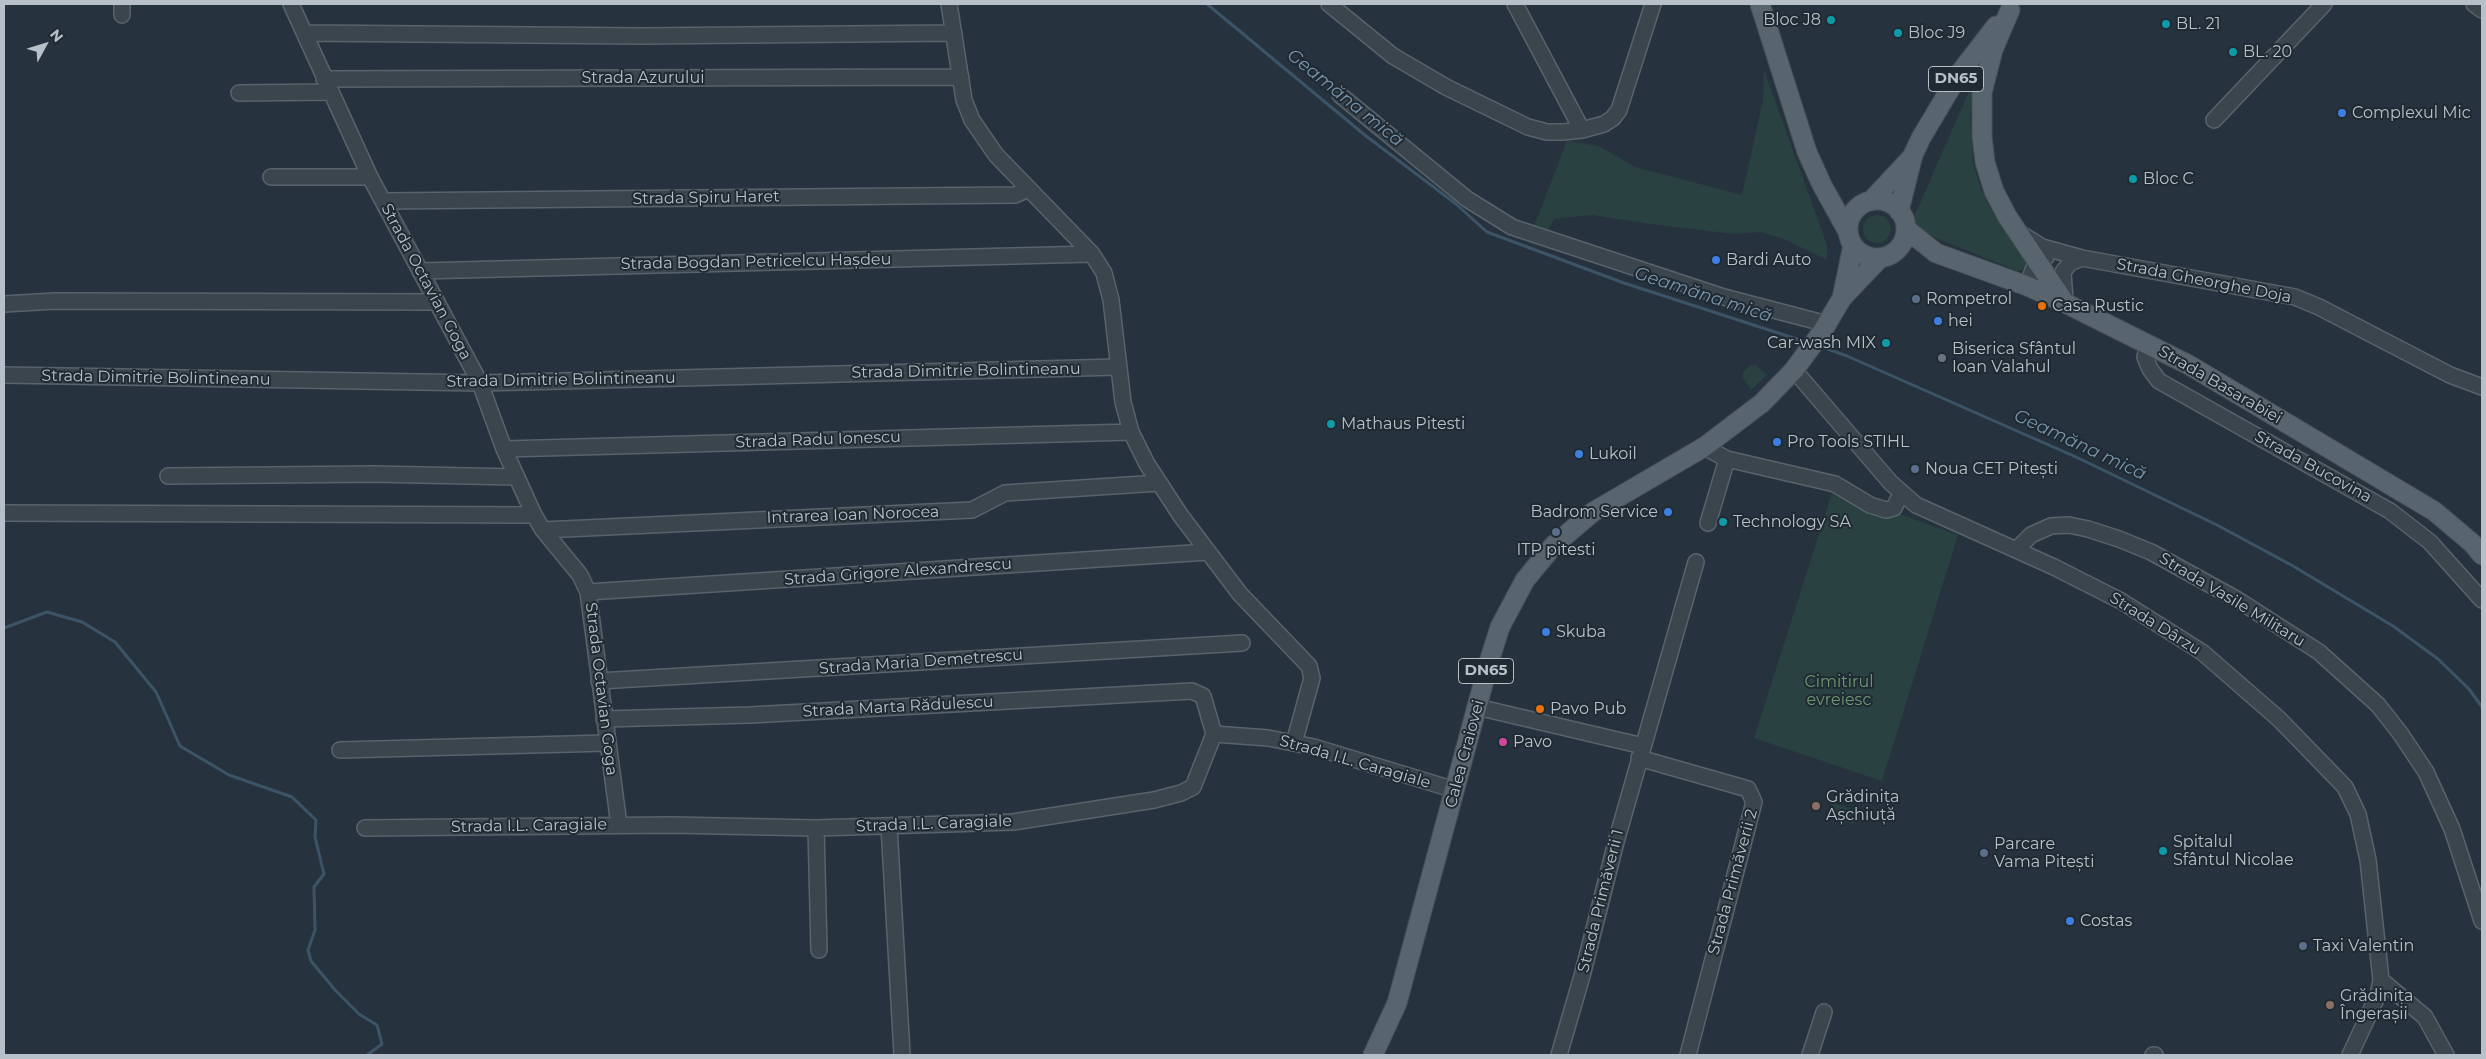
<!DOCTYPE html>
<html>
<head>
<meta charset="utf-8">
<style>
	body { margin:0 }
	#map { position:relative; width:2486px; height:1059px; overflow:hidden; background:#26333e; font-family:Montserrat,sans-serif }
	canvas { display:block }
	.frame { position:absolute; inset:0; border:5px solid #b7c0c9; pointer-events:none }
	.north { position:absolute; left:20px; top:20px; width:50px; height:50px; -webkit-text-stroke:4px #1f2a33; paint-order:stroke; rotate:51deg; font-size:14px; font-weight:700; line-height:20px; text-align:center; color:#b7c0c9 }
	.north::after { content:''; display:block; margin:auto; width:18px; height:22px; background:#b7c0c9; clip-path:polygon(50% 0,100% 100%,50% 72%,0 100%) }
</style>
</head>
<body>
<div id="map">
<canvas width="2486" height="1059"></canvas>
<div class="frame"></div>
<div class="north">N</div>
</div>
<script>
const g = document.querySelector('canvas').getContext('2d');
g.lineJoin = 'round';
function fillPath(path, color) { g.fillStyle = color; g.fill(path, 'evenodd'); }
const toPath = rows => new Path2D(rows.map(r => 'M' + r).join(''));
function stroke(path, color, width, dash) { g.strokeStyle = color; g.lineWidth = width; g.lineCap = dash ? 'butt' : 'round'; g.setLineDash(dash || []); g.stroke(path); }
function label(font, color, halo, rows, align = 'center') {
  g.font = font + ' Montserrat,sans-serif'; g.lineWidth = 4; g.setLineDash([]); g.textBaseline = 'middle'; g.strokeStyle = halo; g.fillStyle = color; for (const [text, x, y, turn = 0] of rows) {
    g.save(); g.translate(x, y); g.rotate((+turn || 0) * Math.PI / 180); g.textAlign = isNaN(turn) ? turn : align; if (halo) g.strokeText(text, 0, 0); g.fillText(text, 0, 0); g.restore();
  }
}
fillPath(toPath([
	[1764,70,1827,245,1827,260,1784,239,1761,232,1735,234,1658,225,1592,215,1554,219,1544,238,1531,234,1567,141,1599,146,1635,167,1742,195,1763,100],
	[1975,78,1978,82,1970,114,1973,163,1981,189,1994,215,2026,259,2025,269,2018,271,1921,232,1915,227,1913,219],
	'1863 229a14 14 0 1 1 28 0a14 14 0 1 1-28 0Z',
	[1750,365,1756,365,1767,375,1751,390,1743,378,1743,373],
	[1833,490,1958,535,1882,781,1754,738],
	[1833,803,1858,811,1854,824,1829,817]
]), '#294140');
stroke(toPath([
	[1207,4,1366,136,1456,204,1487,232,1624,283,1806,342],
	[1819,346,1847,356,2076,457,2217,525,2293,566,2393,626,2438,659,2469,689,2482,707],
	[4,628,47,612,82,622,115,642,156,692,180,746,229,775,292,797,316,820,315,837,324,874,314,887,315,930,308,950,311,961,336,991,359,1014,377,1025,382,1044,367,1055]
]), '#3d5366', 3);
const minor = toPath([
	[122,4,122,15],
	[291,4,370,177,480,383,504,449,534,515,543,530,580,575,588,592,619,825],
	[949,4,964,100,972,120,996,155,1092,254,1104,273,1111,300,1123,402,1131,432,1147,464,1181,516,1240,594,1309,666,1312,678,1294,743],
	[1329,4,1393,56,1446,87,1528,127,1547,132,1563,132,1582,130,1604,124,1613,118,1619,110,1653,4],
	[1515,4,1582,130],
	[2474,4,2482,10],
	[304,33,641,36,954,33],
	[324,79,961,77],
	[239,93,330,92],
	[1340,95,1467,199,1512,227,1724,297,1827,324],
	[2214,120,2324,4],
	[271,177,370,177],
	[384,201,1015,195,1028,189],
	[2021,234,2042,247,2082,258,2295,297,2319,307,2450,375,2482,387],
	[420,271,1092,254],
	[2027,286,2035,265,2046,257],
	[2065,300,2063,272,2070,263,2082,258],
	[4,304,55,301,437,302],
	[2148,344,2145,357,2150,369,2159,381,2390,511,2430,542,2482,600],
	[1794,370,1891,483,1916,505,2054,567,2121,601,2202,652,2279,719,2345,787,2358,814,2368,860,2381,980,2425,1017,2446,1055],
	[4,375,480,383,1119,367],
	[1704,447,1727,459,1835,484,1870,505,1886,510,1894,508,1901,493],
	[504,449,1131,432],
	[168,476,374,474,516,477],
	[4,513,534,515],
	[1708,523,1727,459],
	[543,530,972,510,1005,493,1159,483],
	[2016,550,2031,535,2051,526,2069,525,2088,529,2119,539,2151,552,2238,600,2319,652,2378,705,2400,733,2426,772,2452,829,2482,921],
	[588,592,1208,552],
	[599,681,1242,643],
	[1477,707,1643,746],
	[604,719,750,715,1192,691,1203,696,1214,734],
	[340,750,607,743],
	[1639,758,1748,789,1754,802,1688,1055],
	[889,826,902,1054],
	[365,828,672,825,816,828,1013,822,1154,800,1181,793,1193,787,1214,734,1268,738,1314,747,1455,790],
	[816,828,819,950],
	[1559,1055,1582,976,1616,842,1696,562],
	[1810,1055,1824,1012],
	[2153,1055,2155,1055],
	[2350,1055,2378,995,2381,980]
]);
const major = toPath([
	[1760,4,1807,152,1822,185,1848,232],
	[2010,10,1993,50,1982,93,1982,136,1985,162,1994,191,2007,216,2065,303],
	'1848 229a29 29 0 1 1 58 0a29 29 0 1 1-58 0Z',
	[1871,201,1913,156],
	[1899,211,1913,155,1921,138,1959,74,1996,26],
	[1906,229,1936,253,2027,286,2065,303,2189,365,2434,511,2472,543,2482,555],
	[1842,298,1853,245],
	[1373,1055,1397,1003,1489,662,1500,627,1525,580,1554,545,1593,512,1704,447,1762,403,1794,370,1822,332,1842,298,1880,258]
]);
stroke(minor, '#58636c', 18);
stroke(major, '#444e57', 21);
stroke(minor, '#3a454e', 15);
stroke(major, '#58646e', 19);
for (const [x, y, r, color] of [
	[1831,20,5,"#0f9aa8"],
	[2166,24,5,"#0f9aa8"],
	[1898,33,5,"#0f9aa8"],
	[2233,52,5,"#0f9aa8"],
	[2342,113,5,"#3f7fe0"],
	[2133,179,5,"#0f9aa8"],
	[1716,260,5,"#3f7fe0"],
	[1916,299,5,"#5c6f8a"],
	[2042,306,5,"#e8710a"],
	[1938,321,5,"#3f7fe0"],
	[1886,343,5,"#0f9aa8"],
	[1942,358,5,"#6b7280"],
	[1331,424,5,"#0f9aa8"],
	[1777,442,5,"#3f7fe0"],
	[1579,454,5,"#3f7fe0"],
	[1915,469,5,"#5c6f8a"],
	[1668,512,5,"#3f7fe0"],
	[1723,522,5,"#0f9aa8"],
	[1556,532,5,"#5c6f8a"],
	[1546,632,5,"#3f7fe0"],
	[1540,709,5,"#e8710a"],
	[1503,742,5,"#d1479c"],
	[1816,806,5,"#8d6e63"],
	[2163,851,5,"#0f9aa8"],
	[1984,853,5,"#5c6f8a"],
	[2070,921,5,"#3f7fe0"],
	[2303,946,5,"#5c6f8a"],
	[2330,1005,5,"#8d6e63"]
]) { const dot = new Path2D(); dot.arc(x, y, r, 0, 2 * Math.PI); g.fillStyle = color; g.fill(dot); stroke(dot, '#1f2a33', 2); }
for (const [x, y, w] of [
	[1956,79,55],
	[1486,671,55]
]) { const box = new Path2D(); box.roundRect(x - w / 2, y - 12.5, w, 25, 4); g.fillStyle = '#1f2a33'; g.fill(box); stroke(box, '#b7c0c9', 1); }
label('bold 15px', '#b7c0c9', null, [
	["DN65",1956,79],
	["DN65",1486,671]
]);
label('16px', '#b7c0c9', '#1f2a33', [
	["Bloc J8",1821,20,"right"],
	["BL. 21",2176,24],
	["Bloc J9",1908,33],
	["BL. 20",2243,52],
	["Complexul Mic",2352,113],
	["Bloc C",2143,179],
	["Bardi Auto",1726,260],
	["Rompetrol",1926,299],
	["Casa Rustic",2052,306],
	["hei",1948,321],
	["Car-wash MIX",1876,343,"right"],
	["Biserica Sfântul",1952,349],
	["Ioan Valahul",1952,367],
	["Mathaus Pitesti",1341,424],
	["Pro Tools STIHL",1787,442],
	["Lukoil",1589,454],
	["Noua CET Pitești",1925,469],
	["Badrom Service",1658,512,"right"],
	["Technology SA",1733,522],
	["ITP pitesti",1556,550,"center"],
	["Skuba",1556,632],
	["Pavo Pub",1550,709],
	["Pavo",1513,742],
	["Grădinița",1826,797],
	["Așchiuță",1826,815],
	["Spitalul",2173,842],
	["Sfântul Nicolae",2173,860],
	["Parcare",1994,844],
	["Vama Pitești",1994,862],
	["Costas",2080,921],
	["Taxi Valentin",2313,946],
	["Grădinița",2340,996],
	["Îngerașii",2340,1014]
], 'left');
label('16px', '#b7c0c9', '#1f2a33', [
	["Strada Azurului",643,78],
	["Strada Spiru Haret",706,198,-1],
	["Strada Bogdan Petricelcu Hașdeu",756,262,-1],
	["Strada Gheorghe Doja",2204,281,11],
	["Strada Octavian Goga",426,282,62],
	["Strada Dimitrie Bolintineanu",966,371,-1],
	["Strada Dimitrie Bolintineanu",156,378,1],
	["Strada Dimitrie Bolintineanu",561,380,-1],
	["Strada Basarabiei",2220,385,30],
	["Strada Radu Ionescu",818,440,-2],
	["Strada Bucovina",2313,467,29],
	["Intrarea Ioan Norocea",853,515,-2],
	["Strada Grigore Alexandrescu",898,572,-4],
	["Strada Vasile Militaru",2232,600,31],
	["Strada Dârzu",2155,624,32],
	["Strada Maria Demetrescu",921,662,-4],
	["Strada Octavian Goga",601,689,83],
	["Strada Marta Rădulescu",898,707,-3],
	["Calea Craiovei",1465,754,-75],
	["Strada I.L. Caragiale",1355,762,16],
	["Strada I.L. Caragiale",934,824,-2],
	["Strada I.L. Caragiale",529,826,-1],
	["Strada Primăverii 2",1733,882,-75],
	["Strada Primăverii 1",1601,901,-76]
]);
label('16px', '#6f9973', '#1f2a33', [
	["Cimitirul",1839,682],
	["evreiesc",1839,700]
]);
label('italic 18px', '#7994aa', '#1f2a33', [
	["Geamăna mică",1345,98,39],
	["Geamăna mică",1703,295,18],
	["Geamăna mică",2080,445,25]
]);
</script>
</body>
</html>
